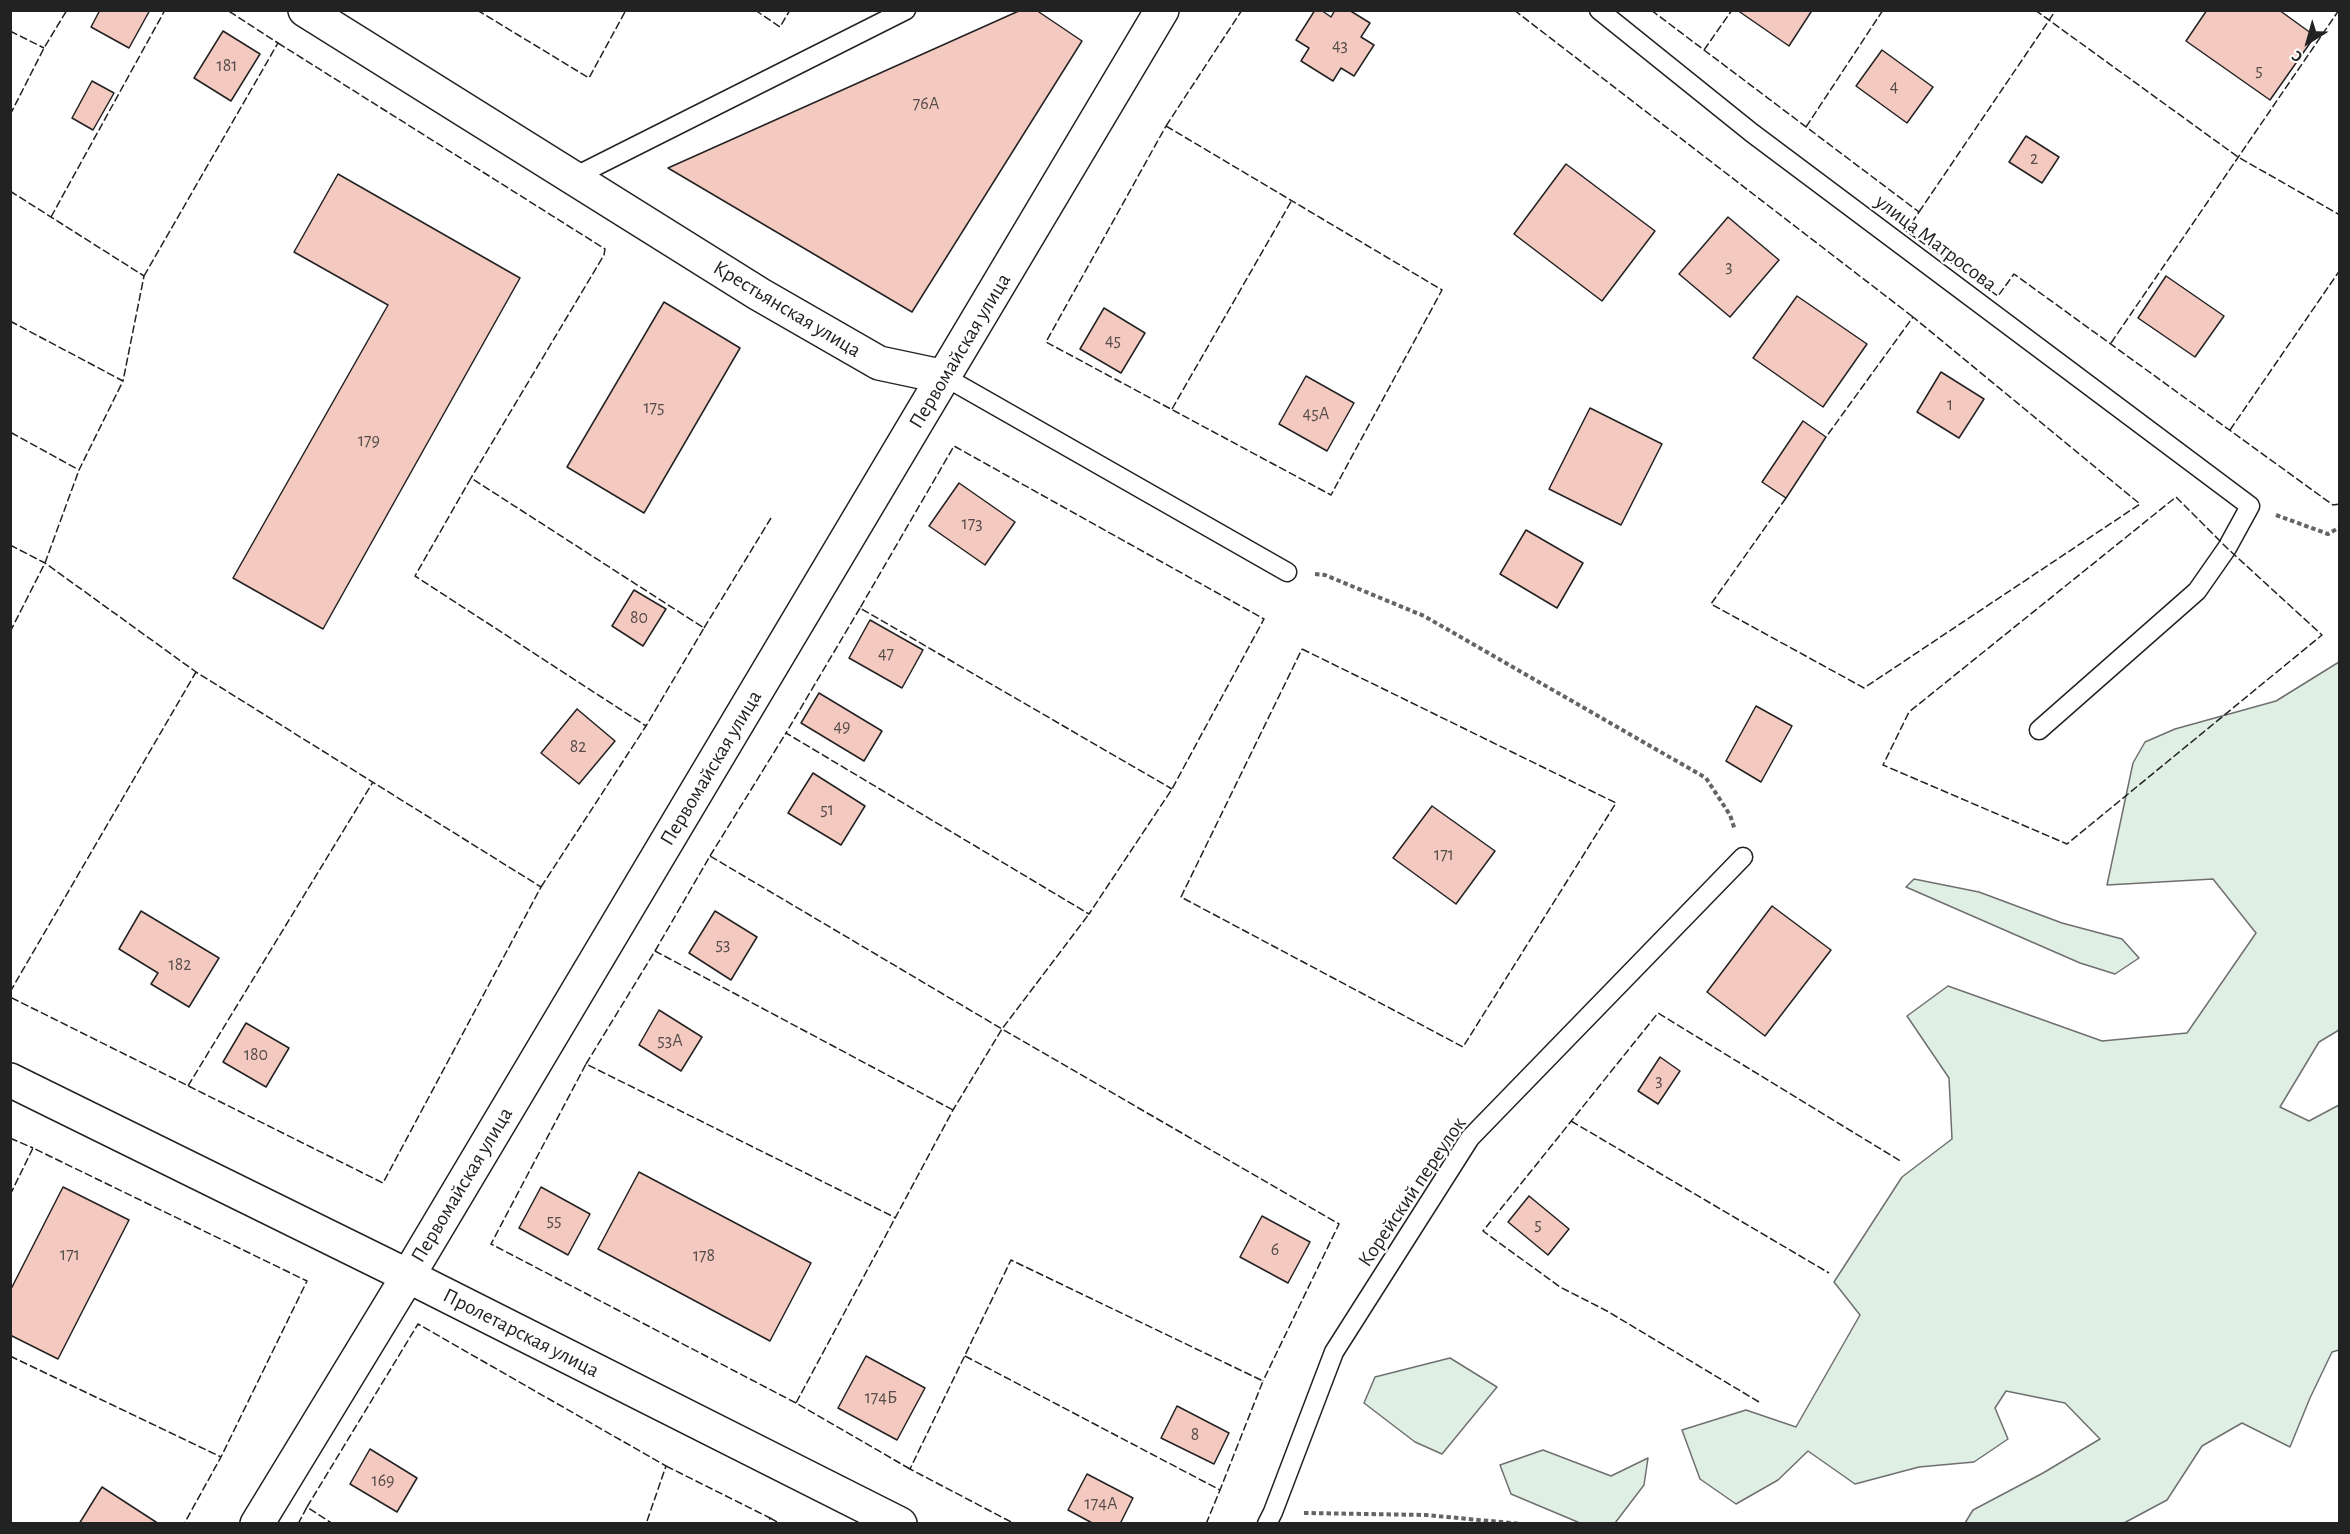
<!DOCTYPE html>
<html>
<head>
<meta charset="utf-8">
<style>
	body { margin:0 }
	#map { position:relative; width:2350px; height:1534px; overflow:hidden; background:#fff; font-family:"Alegreya Sans",sans-serif }
	canvas { display:block }
	.frame { position:absolute; inset:0; border:12px solid #222; pointer-events:none }
	.north { position:absolute; left:2278px; top:12px; width:60px; height:60px; -webkit-text-stroke:4px #fff; paint-order:stroke; rotate:217deg; font-size:16px; font-weight:700; line-height:24px; text-align:center; color:#222 }
	.north::after { content:''; display:block; margin:auto; width:21px; height:27px; background:#222; clip-path:polygon(50% 0,100% 100%,50% 72%,0 100%) }
</style>
</head>
<body>
<div id="map">
<canvas width="2350" height="1534"></canvas>
<div class="frame"></div>
<div class="north">С</div>
</div>
<script>
const g = document.querySelector('canvas').getContext('2d');
g.lineJoin = 'round';
function fillPath(path, color) { g.fillStyle = color; g.fill(path, 'evenodd'); }
const toPath = rows => new Path2D(rows.map(r => 'M' + r).join(''));
function stroke(path, color, width, dash) { g.strokeStyle = color; g.lineWidth = width; g.lineCap = dash ? 'butt' : 'round'; g.setLineDash(dash || []); g.stroke(path); }
function label(font, color, halo, rows, align = 'center') {
  g.font = font + ' "Alegreya Sans",sans-serif'; g.lineWidth = 4.5; g.setLineDash([]); g.textBaseline = 'middle'; g.strokeStyle = halo; g.fillStyle = color; for (const [text, x, y, turn = 0] of rows) {
    g.save(); g.translate(x, y); g.rotate((+turn || 0) * Math.PI / 180); g.textAlign = isNaN(turn) ? turn : align; if (halo) g.strokeText(text, 0, 0); g.fillText(text, 0, 0); g.restore();
  }
}
const green = toPath([
	[2339,662,2339,1030,2319,1042,2280,1107,2309,1121,2339,1105,2339,1350,2332,1352,2310,1398,2290,1447,2242,1423,2202,1446,2167,1500,2124,1523,1965,1523,1973,1510,2043,1473,2100,1439,2065,1403,2006,1391,1995,1408,2008,1439,1974,1462,1919,1467,1855,1484,1808,1451,1778,1480,1736,1504,1700,1479,1682,1430,1746,1410,1796,1427,1860,1315,1834,1282,1902,1177,1952,1139,1949,1078,1907,1016,1948,986,2102,1041,2187,1033,2256,933,2213,879,2107,885,2133,763,2145,742,2175,729,2276,701,2339,662],
	[1914,879,1979,892,2062,923,2122,939,2139,958,2115,974,2080,963,1906,887,1914,879],
	[1450,1358,1497,1387,1442,1454,1415,1442,1364,1403,1375,1377,1450,1358],
	[1543,1450,1611,1476,1648,1458,1644,1485,1615,1523,1580,1523,1511,1494,1500,1465,1543,1450]
]);
fillPath(green, '#e0efe3');
stroke(green, '#6f6f6f', 1.5);
const building = toPath([
	[100,10,150,10,129,48,91,27,100,10],
	[1021,10,1036,10,1082,41,912,312,668,168,1021,10],
	[1315,10,1321,10,1331,17,1335,10,1349,10,1370,23,1361,37,1374,45,1354,76,1341,68,1333,81,1301,61,1309,48,1296,40,1315,10],
	[1737,10,1809,10,1811,12,1789,46,1737,10],
	[2207,10,2279,10,2315,36,2270,100,2186,41,2207,10],
	[223,31,260,54,231,101,194,78,223,31],
	[1882,50,1933,87,1907,123,1856,86,1882,50],
	[92,81,114,93,93,130,72,118,92,81],
	[2026,136,2059,157,2042,183,2009,162,2026,136],
	[1566,164,1655,231,1602,301,1514,234,1566,164],
	[338,174,520,278,323,629,233,578,388,305,294,252,338,174],
	[1728,217,1779,260,1730,317,1679,274,1728,217],
	[2166,276,2224,316,2195,357,2138,318,2166,276],
	[1797,296,1867,344,1823,407,1753,358,1797,296],
	[664,302,740,348,644,513,567,467,664,302],
	[1104,308,1145,333,1121,373,1080,349,1104,308],
	[1941,372,1984,399,1959,438,1917,412,1941,372],
	[1306,376,1354,403,1327,451,1279,424,1306,376],
	[1590,408,1662,444,1621,525,1549,489,1590,408],
	[1803,421,1826,437,1786,498,1762,482,1803,421],
	[959,483,1015,522,985,565,929,526,959,483],
	[1526,530,1583,563,1557,608,1500,574,1526,530],
	[634,590,666,609,643,646,612,626,634,590],
	[870,620,923,650,902,688,849,658,870,620],
	[819,693,882,731,864,761,801,723,819,693],
	[1756,706,1792,726,1761,782,1726,761,1756,706],
	[577,709,615,741,579,784,541,753,577,709],
	[813,773,865,806,841,845,788,813,813,773],
	[1432,806,1495,851,1456,904,1393,858,1432,806],
	[1772,906,1831,950,1765,1036,1707,992,1772,906],
	[141,911,219,958,189,1007,151,984,158,973,119,949,141,911],
	[715,911,757,937,731,980,689,953,715,911],
	[659,1010,702,1037,681,1071,639,1045,659,1010],
	[246,1023,289,1048,266,1087,223,1062,246,1023],
	[1660,1057,1680,1071,1658,1104,1638,1091,1660,1057],
	[639,1172,811,1263,770,1341,598,1249,639,1172],
	[63,1187,129,1220,58,1359,10,1335,10,1291,63,1187],
	[541,1187,590,1214,568,1255,519,1228,541,1187],
	[1529,1196,1569,1229,1548,1255,1508,1222,1529,1196],
	[1262,1216,1310,1242,1288,1283,1240,1257,1262,1216],
	[866,1356,925,1388,897,1440,838,1408,866,1356],
	[1177,1406,1229,1433,1214,1464,1161,1438,1177,1406],
	[370,1449,417,1478,397,1512,350,1484,370,1449],
	[1087,1474,1133,1498,1120,1524,1094,1524,1068,1510,1087,1474],
	[102,1487,159,1524,79,1524,102,1487]
]);
fillPath(building, '#f3c9c0');
stroke(building, '#222', 1.5);
const service = toPath([
	[1599,10,1752,133,2250,506,2227,548,2197,591,2039,730],
	[572,178,906,10],
	[945,377,1287,572],
	[1267,1524,1273,1512,1334,1352,1470,1138,1743,857]
]);
const minor = toPath([
	[305,10,759,294,879,363,945,377],
	[10,1080,408,1276,900,1524],
	[257,1524,408,1276,1162,10]
]);
stroke(service, '#222', 21);
stroke(minor, '#222', 36);
stroke(toPath([
	[2276,515,2328,534,2340,527],
	[1315,574,1325,575,1424,616,1706,778,1730,815,1735,830],
	[1304,1513,1426,1515,1522,1524]
]), '#646464', 4, [4.5, 3]);
stroke(service, '#fff', 18);
stroke(minor, '#fff', 33);
stroke(toPath([
	[477,10,589,78,626,10],
	[755,10,780,27,790,10],
	[1514,10,1913,317],
	[1651,10,1919,212,1906,231,1998,296,2014,274,2333,505,2340,504],
	[2035,10,2238,157,2340,215],
	[10,31,44,48],
	[278,43,605,249,604,255,471,478],
	[1704,50,1732,10],
	[10,115,44,48,67,10],
	[1166,126,1442,290,1331,495,1046,342,1166,126],
	[1166,126,1242,10],
	[1806,127,1883,10],
	[10,191,144,276,123,381],
	[1919,212,2056,10],
	[51,217,165,10],
	[144,276,278,43,227,10],
	[10,321,123,381,79,470,10,432],
	[2111,343,2339,10],
	[1172,409,1292,200],
	[2230,430,2340,270],
	[2176,497,2227,548,2322,635,2067,844,1883,765,1909,712,2176,497],
	[1786,498,1711,604,1864,688,2140,504,1913,317,1826,437],
	[10,545,45,563,196,672,541,887,383,1183,10,997],
	[860,608,786,733,1089,914,1172,789,1264,619,954,446,860,608,1172,789],
	[704,628,771,518],
	[10,632,45,563,79,470],
	[1302,649,1616,803,1463,1047,1181,897,1302,649],
	[710,856,786,733],
	[541,887,646,726,704,628,471,478,415,576,646,726],
	[655,951,710,856,1002,1029,1089,914],
	[10,992,196,672],
	[586,1064,655,951,953,1110],
	[188,1086,373,782],
	[1571,1121,1829,1273],
	[10,1138,33,1148],
	[10,1195,33,1148,307,1281,221,1457,184,1524],
	[10,1356,221,1457],
	[965,1356,1220,1490,1263,1381,1011,1260,910,1469,1015,1524],
	[1759,1402,1607,1311,1560,1287,1483,1231,1658,1013,1902,1162],
	[796,1403,491,1244,586,1064,896,1218],
	[666,1466,770,1518,768,1524],
	[910,1469,796,1403,953,1110,1002,1029,1339,1224,1263,1381],
	[307,1507,418,1324,666,1466,646,1524],
	[770,1518,781,1524],
	[298,1524,307,1507,333,1524],
	[1206,1524,1220,1490]
]), '#222', 1.5, [8, 3]);
label('18px', '#564c4a', null, [
	["43",1340,46],
	["181",227,66],
	["5",2259,71],
	["4",1894,87],
	["76А",926,104],
	["2",2034,159],
	["3",1729,267],
	["45",1113,341],
	["1",1950,405],
	["175",654,408],
	["45А",1316,414],
	["179",369,441],
	["173",972,524],
	["80",639,618],
	["47",886,654],
	["49",842,727],
	["82",578,747],
	["51",827,810],
	["171",1444,855],
	["53",723,945],
	["182",180,965],
	["53А",670,1041],
	["180",256,1055],
	["3",1659,1081],
	["55",554,1221],
	["5",1538,1225],
	["6",1275,1250],
	["171",70,1255],
	["178",704,1256],
	["174Б",881,1398],
	["8",1195,1435],
	["169",383,1481],
	["174А",1101,1504]
]);
label('21px', '#222', '#fff', [
	["улица Матросова",1936,243,37],
	["Крестьянская улица",787,309,31],
	["Первомайская улица",960,351,-59],
	["Первомайская улица",711,768,-59],
	["Первомайская улица",462,1185,-59],
	["Корейский переулок",1412,1192,-56],
	["Пролетарская улица",521,1333,27]
]);
</script>
</body>
</html>
